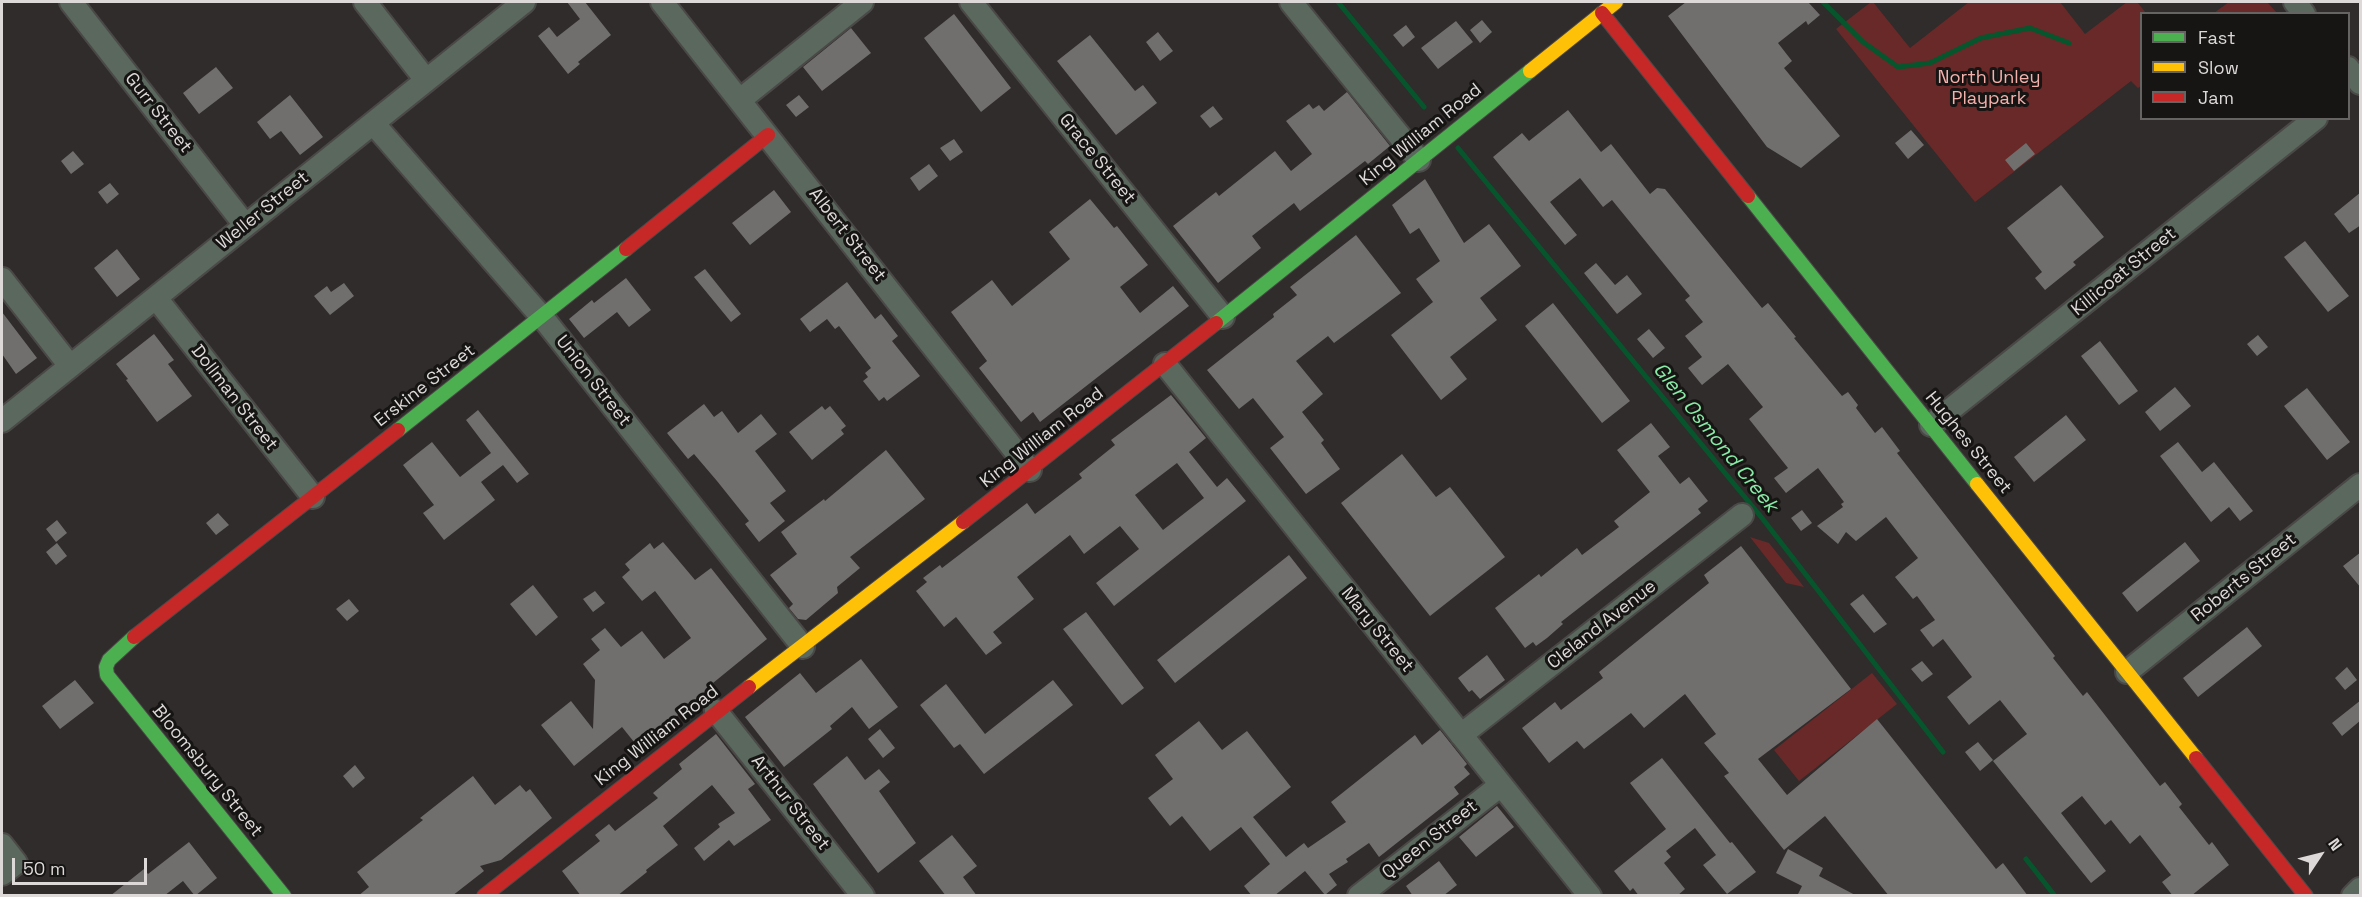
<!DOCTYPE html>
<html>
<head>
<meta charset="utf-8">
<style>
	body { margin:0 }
	#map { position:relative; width:2362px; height:897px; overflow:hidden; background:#302c2b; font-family:"Space Grotesk",sans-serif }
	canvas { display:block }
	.frame { position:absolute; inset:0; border:3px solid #ddd9d9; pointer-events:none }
	.legend { position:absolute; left:2140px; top:12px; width:210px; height:108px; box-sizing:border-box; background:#171414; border:2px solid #666363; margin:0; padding:8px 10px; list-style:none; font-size:18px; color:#ddd9d9 }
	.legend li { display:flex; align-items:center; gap:12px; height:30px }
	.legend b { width:30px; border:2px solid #666363 }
	.north { position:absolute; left:2290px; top:825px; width:60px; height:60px; -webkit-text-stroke:4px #171414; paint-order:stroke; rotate:55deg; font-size:16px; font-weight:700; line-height:24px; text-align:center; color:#ddd9d9 }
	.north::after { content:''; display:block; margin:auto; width:21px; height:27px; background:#ddd9d9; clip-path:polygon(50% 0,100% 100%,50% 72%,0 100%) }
	.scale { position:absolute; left:12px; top:858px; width:135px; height:27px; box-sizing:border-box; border:3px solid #ddd9d9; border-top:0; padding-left:8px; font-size:18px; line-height:21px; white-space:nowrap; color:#ddd9d9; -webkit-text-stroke:4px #171414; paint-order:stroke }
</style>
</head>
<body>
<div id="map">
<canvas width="2362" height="897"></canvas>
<div class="frame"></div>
<ul class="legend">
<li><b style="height:8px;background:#4caf50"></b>Fast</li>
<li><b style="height:8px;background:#ffc107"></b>Slow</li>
<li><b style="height:8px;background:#c62828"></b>Jam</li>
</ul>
<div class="north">N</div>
<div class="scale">50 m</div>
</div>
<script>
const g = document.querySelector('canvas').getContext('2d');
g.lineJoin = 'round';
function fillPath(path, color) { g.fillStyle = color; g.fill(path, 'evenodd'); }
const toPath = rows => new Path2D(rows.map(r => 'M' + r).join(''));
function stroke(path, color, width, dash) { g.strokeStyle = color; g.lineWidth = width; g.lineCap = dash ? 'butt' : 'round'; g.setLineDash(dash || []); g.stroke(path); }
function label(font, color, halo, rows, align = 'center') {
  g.font = font + ' "Space Grotesk",sans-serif'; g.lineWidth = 6; g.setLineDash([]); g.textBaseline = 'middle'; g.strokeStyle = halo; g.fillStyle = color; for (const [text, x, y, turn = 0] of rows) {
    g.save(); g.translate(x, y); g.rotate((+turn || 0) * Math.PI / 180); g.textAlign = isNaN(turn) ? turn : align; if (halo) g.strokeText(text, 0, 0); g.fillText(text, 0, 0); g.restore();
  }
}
fillPath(toPath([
	[1871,2,1873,2,1910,48,1969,2,2060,2,2085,34,2127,2,2137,2,2146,13,2142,14,2141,86,2138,88,2131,81,1975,202,1836,29],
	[2229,2,2267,2,2277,13,2214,13],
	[1750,537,1769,543,1804,587,1786,583],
	[1872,673,1897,704,1799,781,1774,750]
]), '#692928');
stroke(toPath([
	[1338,2,1424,107],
	[1823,2,1863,42,1898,67,1930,63,1981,38,2030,28,2069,43],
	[1458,148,1762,518,1943,752],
	[2026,859,2055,896]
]), '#07552c', 5);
fillPath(toPath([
	[567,2,585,2,611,35,578,62,580,64,568,74,538,36,549,27,557,37,580,19],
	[1686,2,1808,2,1820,15,1808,25,1806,21,1778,43,1792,61,1784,68,1840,136,1801,168,1767,147,1668,16],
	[954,14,1011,88,981,112,924,38],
	[1482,20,1492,32,1480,43,1470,30],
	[1456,21,1473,42,1438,69,1421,48],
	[1406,25,1415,37,1403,47,1393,35],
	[851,28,871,53,822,91,803,67],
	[1158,32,1173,51,1160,61,1146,42],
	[1090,35,1135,91,1143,85,1157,103,1116,135,1057,61],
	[216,67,233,88,199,114,183,93],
	[1347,92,1390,146,1368,164,1365,161,1300,211,1294,203,1252,236,1261,248,1218,283,1173,226,1216,192,1219,196,1275,151,1291,171,1312,154,1286,121,1309,104,1313,109,1319,105,1324,111],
	[290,95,323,137,300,155,281,131,270,139,257,122],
	[799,95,809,107,796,117,786,105],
	[1213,106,1223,119,1210,128,1200,116],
	[1568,110,1601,152,1611,144,1650,194,1657,188,1665,189,1762,308,1768,303,1796,337,1794,338,1842,396,1848,392,1858,405,1856,408,1875,433,1882,427,1900,451,1897,453,2055,656,2053,658,2083,696,2087,692,2160,786,2165,782,2182,804,2179,807,2209,845,2212,842,2229,865,2191,896,2173,896,2162,882,2171,875,2140,835,2130,844,2111,820,2105,825,2082,796,2061,813,2106,871,2091,883,1993,761,2027,734,2000,700,1969,725,1947,697,1972,677,1943,639,1933,647,1920,630,1935,620,1917,596,1913,599,1895,577,1918,558,1886,517,1856,541,1846,532,1838,544,1817,526,1843,507,1841,504,1844,502,1818,468,1786,493,1774,478,1788,468,1749,419,1763,407,1728,364,1702,385,1688,368,1702,357,1685,336,1703,322,1685,300,1690,296,1612,200,1603,207,1580,178,1550,202,1577,235,1565,245,1493,157,1522,133,1529,141],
	[1911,130,1924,145,1908,159,1895,143],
	[954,139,963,152,950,161,940,148],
	[2026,143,2035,154,2014,171,2005,160],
	[73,151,84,164,71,174,61,161],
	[929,164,938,176,919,191,910,178],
	[1425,179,1464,243,1489,224,1521,266,1480,298,1497,320,1450,357,1467,379,1441,400,1391,335,1433,302,1416,279,1440,261,1419,228,1410,234,1392,205],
	[110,183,119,194,107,204,98,192],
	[2061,185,2104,237,2073,262,2076,265,2045,290,2035,278,2042,272,2007,228],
	[774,190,791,212,750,245,732,223],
	[2361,192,2361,225,2349,233,2334,214],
	[1090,199,1114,228,1117,226,1148,265,1120,287,1140,313,1173,286,1189,306,1040,422,1033,412,1021,422,979,368,987,361,951,312,992,280,1012,306,1070,259,1049,232],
	[1356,235,1401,293,1334,343,1328,336,1296,361,1323,394,1302,412,1324,440,1321,443,1340,469,1306,494,1270,448,1284,437,1253,398,1239,409,1207,370,1274,317,1273,314,1297,295,1290,287],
	[2305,241,2349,296,2328,312,2284,257],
	[117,249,140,279,117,297,94,268],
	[1596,263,1615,285,1627,275,1642,294,1617,314,1584,273],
	[705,269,741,314,731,322,694,277],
	[626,278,651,310,629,327,617,312,584,338,569,319,592,300,594,303],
	[847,282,875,319,881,314,898,336,892,341,920,376,887,401,884,397,879,401,863,381,868,377,865,373,871,368,839,326,835,329,827,319,810,332,800,319],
	[344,283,354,296,330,315,314,296,327,286,331,292],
	[1553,303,1630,401,1602,423,1525,326],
	[2,312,37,358,16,374,2,354],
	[1649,329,1665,348,1653,358,1637,339],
	[154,334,174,360,168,364,192,396,157,422,126,380,128,379,116,364],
	[2258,335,2268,347,2257,356,2247,344],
	[2100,341,2138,391,2119,405,2081,356],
	[2175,387,2191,406,2160,431,2145,412],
	[2307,388,2350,442,2327,460,2284,406],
	[1171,395,1206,438,1189,452,1217,487,1227,478,1246,501,1114,606,1096,583,1139,549,1120,526,1084,554,1070,535,1017,577,1034,599,993,632,1002,643,986,655,956,617,944,627,916,591,927,582,923,578,940,565,942,568,1027,503,1035,514,1082,478,1079,474,1115,445,1111,440],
	[1177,463,1204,498,1163,530,1135,495],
	[704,404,714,417,722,411,738,433,761,414,777,434,755,451,786,491,770,503,785,521,759,542,745,524,749,521,717,481,694,454,688,459,667,433],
	[822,406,825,410,830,406,846,426,841,430,844,434,812,460,789,432],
	[478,410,529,474,517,483,503,465,481,482,495,500,444,540,423,513,434,505,403,465,432,442,460,477,491,453,466,420],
	[2066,415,2086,440,2034,482,2014,457],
	[1651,423,1670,447,1658,456,1680,484,1689,477,1708,501,1698,509,1701,513,1561,622,1563,624,1547,638,1536,646,1533,642,1525,648,1495,608,1539,574,1541,577,1577,548,1582,555,1619,527,1614,521,1650,492,1617,450],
	[2178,442,2202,472,2214,462,2253,511,2240,521,2229,507,2211,522,2160,456],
	[886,450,925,499,850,557,860,568,837,587,838,593,806,620,798,619,789,608,793,604,770,575,797,554,781,532,824,499,825,501],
	[1402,454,1436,497,1450,487,1505,557,1430,616,1341,503],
	[1802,510,1812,523,1801,531,1791,518],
	[218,513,229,525,216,535,206,523],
	[57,520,67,533,56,542,46,529],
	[663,542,695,580,711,568,767,639,713,683,715,686,638,747,622,727,574,766,541,725,571,701,593,729,595,680,583,664,600,650,591,639,605,628,621,647,642,631,664,659,691,638,655,591,642,601,622,577,630,570,625,564,650,543,654,549],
	[2185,542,2200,561,2137,612,2122,593],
	[57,543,67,556,56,565,46,552],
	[1741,546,1851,689,1758,759,1787,795,1877,719,1996,869,2003,863,2028,896,1889,896,1825,816,1784,850,1724,776,1729,773,1704,743,1716,734,1685,694,1644,728,1631,713,1584,749,1577,741,1549,763,1522,728,1555,702,1561,710,1603,678,1599,672,1709,583,1704,575],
	[2361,552,2361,588,2343,566],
	[1289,555,1307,578,1175,683,1157,660],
	[533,585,558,617,536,636,510,604],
	[595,591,605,603,593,612,583,599],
	[1863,594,1887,624,1874,633,1850,604],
	[349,599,359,611,347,621,336,609],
	[1086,612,1144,688,1122,705,1063,629],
	[2247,627,2262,646,2198,697,2183,678],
	[1487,655,1505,680,1480,699,1472,690,1469,692,1458,678],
	[861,659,898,707,869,729,852,707,830,726,832,729,784,767,745,717,800,673,816,693],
	[1922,661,1933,674,1922,682,1911,669],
	[2347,667,2357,680,2345,690,2335,678],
	[75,680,94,703,60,729,42,706],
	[1053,680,1073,705,984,774,960,744,954,748,920,705,946,684,985,734],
	[2361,700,2361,720,2342,736,2332,723],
	[1199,721,1222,750,1247,731,1291,787,1253,817,1286,857,1304,843,1308,848,1346,822,1331,802,1415,735,1422,745,1440,730,1467,764,1464,767,1470,774,1454,787,1459,794,1379,857,1369,843,1346,859,1348,862,1329,874,1337,885,1325,895,1305,871,1274,896,1252,896,1244,886,1270,864,1241,827,1210,851,1182,816,1170,826,1148,798,1173,779,1155,755],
	[880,729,895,748,883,758,868,739],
	[716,734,755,784,748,789,771,820,734,846,729,840,704,861,694,848,720,827,718,824,735,813,712,785,663,826,678,845,646,870,647,872,617,896,581,896,562,871,600,841,595,835,609,824,615,831,658,798,653,793,682,769,679,764],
	[1978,742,1993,760,1980,771,1965,752],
	[847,756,865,780,879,769,890,782,879,791,916,843,878,873,813,784],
	[1662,758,1730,843,1732,842,1756,872,1727,894,1703,865,1716,855,1695,828,1666,851,1671,857,1664,863,1685,889,1677,896,1639,896,1633,888,1630,891,1614,871,1666,829,1630,783],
	[355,765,365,778,353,788,343,776],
	[473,776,495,805,520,785,526,792,530,789,552,818,501,860,480,866,484,871,452,896,358,896,369,887,357,872,423,820,420,818],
	[1497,806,1514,827,1476,857,1459,837],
	[952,835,977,866,963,877,977,896,946,896,919,861],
	[189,842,217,878,195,896,183,881,164,896,110,896,144,869,148,874],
	[1788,849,1823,868,1819,876,1857,896,1797,896,1802,886,1776,873],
	[1439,861,1457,885,1443,896,1413,896,1406,886]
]), '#716e6e');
const street = toPath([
	[71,2,245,225],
	[365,2,426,80],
	[662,2,1030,470],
	[971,2,1223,317],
	[1291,2,1419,160],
	[2295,2,2304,14],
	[2348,68,2360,83],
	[740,100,862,2],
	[373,123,547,323,803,647],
	[2,279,70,366],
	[156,298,313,497],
	[1165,364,1590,896],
	[2,421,524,2],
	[1931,425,2316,118],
	[2127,672,2360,485],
	[716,711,863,896],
	[1461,735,1742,515],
	[2,845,16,863,2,874],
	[1359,896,1501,785],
	[2353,896,2360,889]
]);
const fast = toPath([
	[1748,196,1977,484],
	[1216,323,1530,71],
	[398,430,626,249],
	[134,637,109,660,106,667,107,675,284,896]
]);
const slow = toPath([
	[1530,71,1616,2],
	[1977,484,2196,758],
	[749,687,963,522]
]);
const jam = toPath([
	[1602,13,1748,196],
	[626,249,768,135],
	[963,522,1216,323],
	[134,637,398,430],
	[2196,758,2306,896],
	[484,896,749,687]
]);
stroke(street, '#4b4948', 26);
stroke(fast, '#4b4948', 16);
stroke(slow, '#4b4948', 16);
stroke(jam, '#4b4948', 16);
stroke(street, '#5a685e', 22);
stroke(fast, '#4caf50', 14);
stroke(slow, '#ffc107', 14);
stroke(jam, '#c62828', 14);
label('18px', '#f5b1ac', '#171414', [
	["North Unley",1989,78],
	["Playpark",1989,99]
]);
label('18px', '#ddd9d9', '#171414', [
	["Gurr Street",158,113,52],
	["King William Road",1421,135,-39],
	["Grace Street",1097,159,51],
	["Weller Street",263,211,-39],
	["Albert Street",847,235,52],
	["Killicoat Street",2124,272,-39],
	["Union Street",593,381,52],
	["Erskine Street",425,386,-38],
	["Dollman Street",234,398,52],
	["King William Road",1042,438,-38],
	["Hughes Street",1968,443,51],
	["Roberts Street",2244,578,-39],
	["Cleland Avenue",1602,625,-38],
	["Mary Street",1377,630,51],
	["King William Road",657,736,-38],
	["Bloomsbury Street",207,771,51],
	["Arthur Street",790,803,52],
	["Queen Street",1430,840,-38]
]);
label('italic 20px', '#88eba6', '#171414', [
	["Glen Osmond Creek",1715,438,51]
]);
</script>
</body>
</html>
